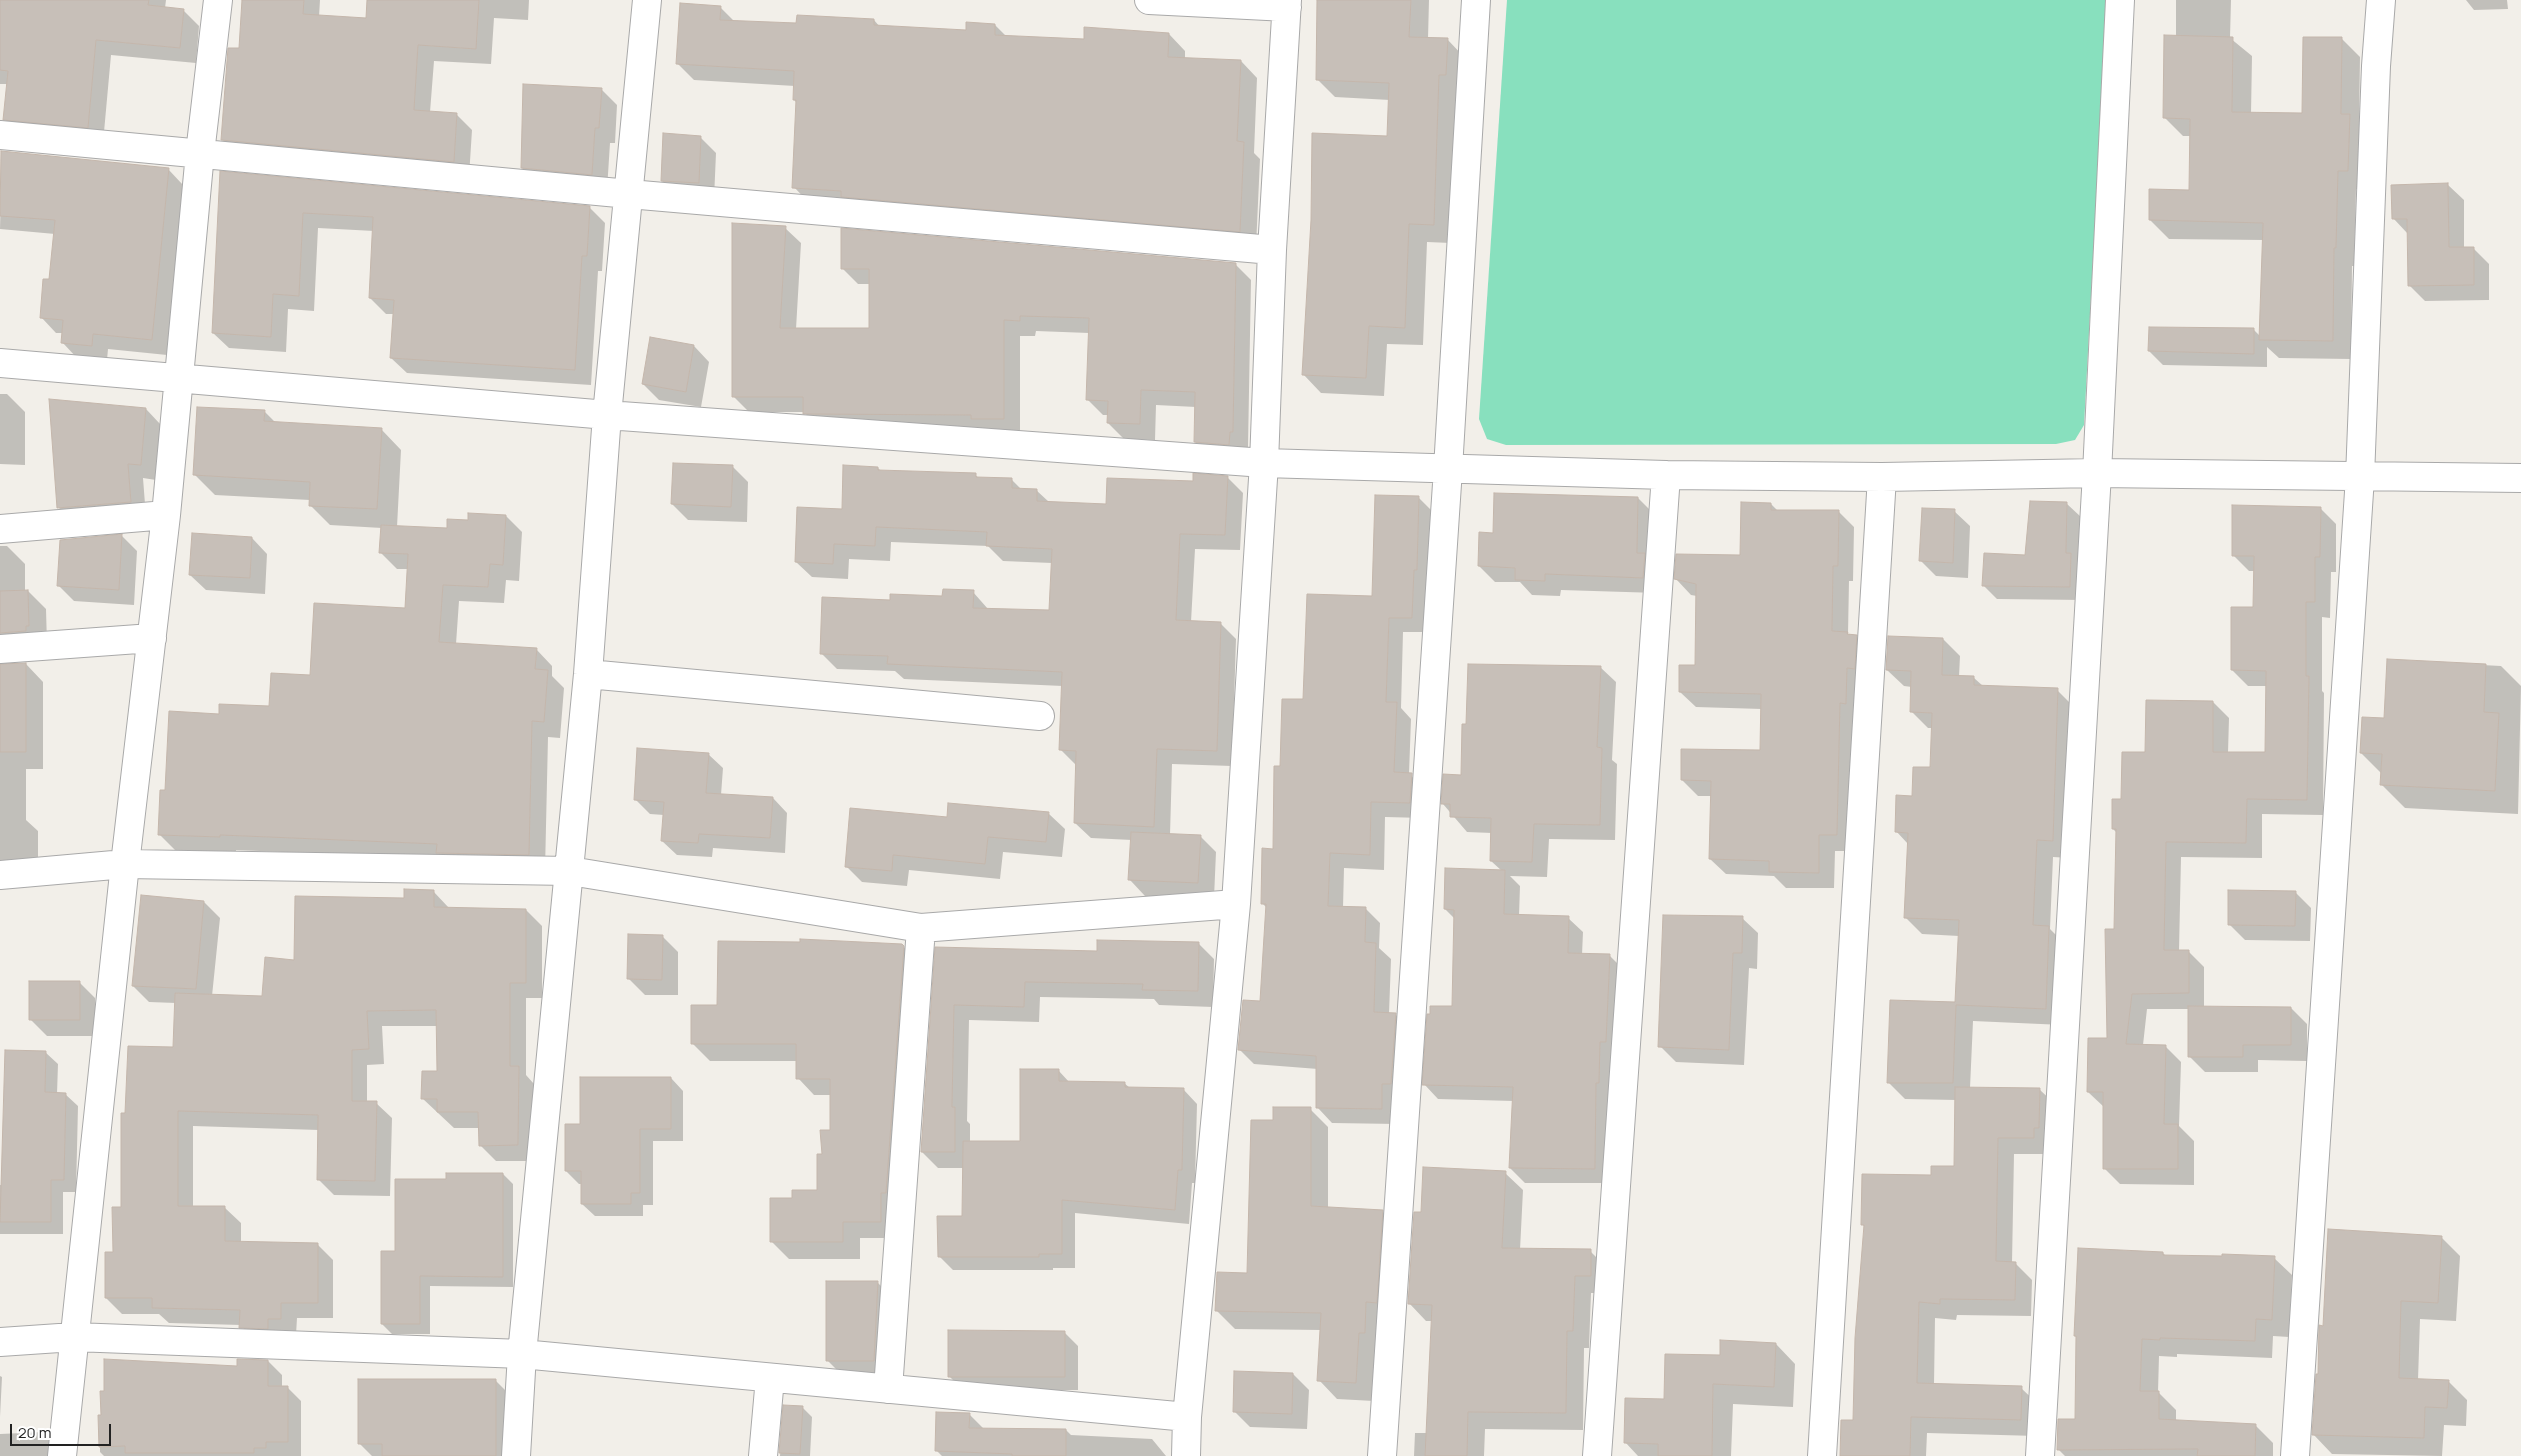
<!DOCTYPE html>
<html>
<head>
<meta charset="utf-8">
<style>
	body { margin:0 }
	#map { position:relative; width:2521px; height:1456px; overflow:hidden; background:#f2efe9; font-family:Manrope,sans-serif }
	canvas { display:block }
	.scale { position:absolute; left:10px; top:1424px; width:101px; height:22px; box-sizing:border-box; border:2px solid #222; border-top:0; padding-left:6px; font-size:15px; line-height:18px; white-space:nowrap; color:#222; -webkit-text-stroke:4px #fff; paint-order:stroke }
</style>
</head>
<body>
<div id="map">
<canvas width="2521" height="1456"></canvas>
<div class="scale">20 m</div>
</div>
<script>
const g = document.querySelector('canvas').getContext('2d');
g.lineJoin = 'round';
function fillPath(path, color) { g.fillStyle = color; g.fill(path, 'evenodd'); }
const toPath = rows => new Path2D(rows.map(r => 'M' + r).join(''));
function stroke(path, color, width, dash) { g.strokeStyle = color; g.lineWidth = width; g.lineCap = dash ? 'butt' : 'round'; g.setLineDash(dash || []); g.stroke(path); }
fillPath(toPath([
	[1507,0,2107,0,2084,425,2075,440,2056,444,1506,445,1487,439,1479,419]
]), '#88e0be');
fillPath(toPath([
	[63,0,166,0,165,8,183,10,199,26,196,63,111,55,103,143,20,135,5,119,8,84,0,84,0,7],
	[243,0,320,0,319,17,367,19,368,0,529,0,528,20,494,18,491,64,434,61,430,112,456,114,472,130,469,177,238,155,223,140,240,50],
	[1319,0,1429,0,1428,39,1447,39,1465,58,1464,93,1457,93,1451,243,1427,242,1423,345,1387,344,1384,396,1321,393,1303,374,1388,138,1390,100,1335,97,1317,79],
	[2176,0,2231,0,2230,38,2252,56,2251,114,2303,114,2341,38,2360,57,2359,125,2368,134,2367,190,2356,189,2354,266,2352,266,2351,359,2279,358,2267,347,2267,367,2163,365,2149,351,2253,329,2260,336,2263,240,2169,239,2150,220,2190,191,2191,136,2183,136,2165,118,2176,37],
	[2466,0,2507,0,2508,9,2474,10],
	[720,7,735,22,798,24,874,20,880,27,967,31,995,25,1007,37,1085,41,1169,34,1185,51,1185,59,1241,61,1257,78,1254,153,1260,159,1256,247,810,204,794,187,797,103,794,100,795,86,694,80,677,63],
	[601,89,617,105,615,143,610,143,607,190,538,183,522,168],
	[700,137,716,153,714,199,678,196,662,181],
	[2,152,168,169,183,185,167,355,108,349,107,360,77,358,62,342,63,333,56,333,41,317,50,281,55,234,0,229],
	[221,173,589,207,605,223,602,271,598,271,591,385,407,373,391,358,394,314,386,314,370,298,374,231,318,228,314,311,288,309,286,352,229,348,213,333],
	[2448,185,2464,200,2464,248,2473,248,2489,264,2489,300,2425,301,2409,285,2408,234,2393,218],
	[785,228,801,243,796,329,870,329,870,284,858,284,842,268,1235,264,1251,280,1248,447,1245,447,1244,460,1211,457,1195,442,1196,407,1156,405,1155,440,1124,439,1108,423,1109,415,1103,415,1087,399,1089,333,1036,331,1035,336,1020,336,1020,434,820,429,804,412,749,412,733,396],
	[694,346,709,362,701,407,659,400,643,384],
	[0,394,7,394,25,412,25,465,0,464],
	[50,400,146,409,161,425,156,480,143,478,146,517,74,523,59,508],
	[265,412,276,423,381,429,401,450,397,527,448,530,469,521,506,516,522,532,519,581,506,580,504,603,459,601,456,644,536,649,552,666,552,676,564,688,560,738,548,737,545,871,444,859,236,850,236,853,176,851,159,834,166,791,311,676,406,609,408,569,397,569,380,552,382,528,330,525,310,505,310,500,215,495,195,475],
	[732,466,748,482,747,522,688,520,672,504],
	[878,468,881,471,975,475,979,478,1012,480,1021,489,1036,490,1049,502,1107,505,1194,482,1227,477,1243,493,1240,550,1195,549,1191,622,1220,623,1236,639,1232,766,1172,764,1170,835,1200,836,1216,852,1214,898,1145,896,1130,880,1132,840,1091,838,1075,823,1076,765,1061,750,1063,686,904,679,895,671,837,669,821,653,891,601,944,598,973,592,988,609,1050,611,1052,563,1003,561,988,546,891,542,890,561,849,559,848,579,812,577,796,562],
	[1418,497,1433,512,1427,632,1403,632,1401,708,1411,719,1409,774,1426,789,1424,818,1385,817,1384,870,1344,868,1343,908,1365,908,1380,923,1379,948,1391,959,1389,1014,1395,1014,1410,1029,1397,1124,1332,1123,1318,1108,1318,1069,1254,1064,1239,1049,1261,1002,1267,908,1262,903,1274,850,1281,767,1304,701,1373,597],
	[1638,498,1654,514,1658,593,1561,590,1560,596,1532,595,1520,582,1495,582,1479,566,1494,534],
	[1771,504,1778,511,1839,512,1854,527,1853,581,1849,581,1848,634,1856,636,1872,652,1852,851,1835,851,1834,888,1786,888,1774,876,1726,874,1710,859,1712,796,1698,796,1682,780,1762,751,1762,709,1696,707,1680,692,1696,667,1697,596,1691,595,1676,579,1742,556],
	[2067,504,2081,517,2079,563,2084,600,1997,599,1983,585,2026,556],
	[2320,508,2336,524,2336,572,2331,572,2330,618,2322,617,2322,691,2324,693,2323,815,2262,814,2262,858,2181,857,2179,951,2188,951,2204,967,2204,1007,2291,1008,2307,1024,2307,1061,2258,1060,2258,1072,2205,1072,2189,1056,2189,1009,2147,1009,2143,1045,2165,1046,2181,1062,2179,1126,2194,1141,2194,1185,2120,1184,2104,1168,2105,1108,2088,1092,2108,1039,2115,930,2117,833,2113,829,2122,801,2147,754,2213,702,2229,718,2228,753,2266,754,2267,686,2248,686,2232,670,2254,608,2255,571,2249,571,2233,555],
	[1954,511,1970,526,1968,578,1936,576,1921,561],
	[122,536,137,551,134,605,74,601,58,585],
	[252,538,267,554,265,594,206,590,190,575],
	[0,546,7,546,25,564,25,591,28,591,46,609,47,644,4,660,2,664,26,664,43,682,43,769,26,769,26,820,38,831,38,861,0,861],
	[1943,639,1960,656,1959,677,1974,678,1983,686,2057,690,2074,707,2070,858,2053,857,2050,929,2065,944,2063,1025,1973,1021,1970,1088,2039,1089,2056,1105,2050,1154,2014,1154,2012,1263,2015,1263,2032,1280,2031,1316,1957,1315,1956,1320,1935,1318,1934,1385,2021,1388,2038,1404,2037,1436,1927,1433,1926,1456,1841,1456,1854,1422,1865,1227,1862,1224,1932,1176,1955,1168,1956,1100,1905,1099,1888,1082,1957,1003,1959,936,1922,934,1905,917,1908,844,1896,831,1931,769,1933,728,1928,728,1911,711,1912,687,1904,686,1887,670],
	[2388,660,2501,666,2521,686,2518,814,2405,808,2382,785,2382,774,2361,753,2385,720],
	[1600,667,1616,682,1612,760,1617,764,1615,840,1549,839,1547,877,1510,876,1520,886,1519,916,1568,918,1583,932,1582,955,1610,956,1624,970,1609,1183,1525,1183,1510,1168,1514,1101,1438,1099,1424,1084,1453,1007,1455,919,1445,909,1502,871,1491,861,1492,833,1467,832,1443,804,1462,776,1468,725],
	[708,754,723,768,721,795,773,798,787,813,785,853,713,848,712,857,677,855,662,841,664,815,650,814,635,799],
	[1049,814,1065,829,1062,857,1003,852,1000,879,909,870,907,886,862,882,846,866,948,818],
	[433,891,449,908,526,910,542,926,542,998,526,998,526,1075,534,1084,533,1161,496,1161,480,1145,480,1128,454,1128,422,1098,438,1073,438,1026,382,1026,384,1064,367,1065,367,1102,376,1103,392,1118,390,1196,334,1195,318,1179,319,1130,193,1126,193,1207,225,1208,241,1223,241,1242,317,1244,333,1260,333,1318,297,1318,296,1335,256,1343,241,1325,169,1323,159,1314,122,1314,106,1298,122,1208,126,1115,174,1049,176,1003,149,1002,133,986,142,896,204,902,220,918,212,996,263,998,295,961,405,900],
	[2295,892,2311,908,2310,941,2245,940,2229,924],
	[1742,918,1758,933,1757,969,1749,968,1744,1065,1676,1062,1660,1046],
	[662,936,678,952,678,995,645,995,629,979],
	[1199,944,1214,959,1213,1007,1159,1005,1154,999,1040,997,1039,1022,969,1020,967,1121,970,1124,970,1142,1021,1142,1058,1070,1070,1083,1124,1083,1130,1088,1183,1089,1197,1104,1195,1183,1192,1183,1189,1224,1075,1213,1075,1268,1053,1268,1053,1270,953,1270,939,1256,963,1217,963,1168,938,1168,922,1152,936,949,1098,952],
	[902,945,919,963,897,1238,860,1238,860,1259,789,1259,772,1242,793,1199,818,1191,823,1155,831,1131,831,1095,814,1095,798,1078,798,1061,710,1061,693,1044,718,1006],
	[79,982,95,998,95,1036,47,1036,31,1020],
	[45,1052,58,1064,57,1094,65,1094,78,1106,76,1192,63,1192,63,1234,0,1234,0,1185,3,1185],
	[671,1078,683,1091,683,1141,653,1141,653,1205,643,1205,643,1216,595,1216,582,1204,582,1184,579,1184,566,1171,581,1125],
	[1310,1109,1328,1127,1328,1209,1382,1211,1400,1229,1374,1401,1337,1399,1319,1380,1321,1330,1235,1329,1217,1311,1248,1274,1274,1122],
	[1505,1173,1523,1190,1520,1250,1590,1251,1607,1268,1607,1293,1591,1293,1589,1348,1584,1348,1583,1430,1485,1429,1484,1456,1414,1456,1415,1433,1427,1433,1433,1321,1426,1321,1409,1303,1423,1214],
	[503,1174,513,1184,513,1287,430,1286,430,1334,392,1334,382,1324,396,1253,447,1180],
	[2441,1237,2460,1256,2456,1321,2420,1319,2418,1380,2448,1381,2467,1400,2466,1426,2444,1425,2442,1456,2332,1454,2313,1434,2319,1375],
	[2163,1253,2166,1256,2274,1258,2292,1275,2289,1337,2273,1336,2272,1358,2177,1354,2177,1357,2159,1356,2158,1392,2176,1410,2176,1421,2256,1426,2273,1443,2273,1456,2065,1456,2059,1450,2076,1420,2077,1338,2075,1336],
	[878,1283,893,1298,890,1376,843,1376,827,1360],
	[1064,1332,1078,1346,1078,1390,963,1390,950,1377],
	[1776,1344,1795,1364,1793,1407,1733,1404,1731,1456,1638,1456,1625,1442,1665,1400,1721,1356],
	[268,1361,282,1375,282,1387,288,1388,301,1401,301,1456,104,1456,100,1452,100,1416,238,1367],
	[1293,1374,1309,1390,1307,1429,1250,1427,1234,1411],
	[0,1376,2,1377,0,1417],
	[496,1381,515,1400,515,1456,372,1456,359,1443],
	[784,1406,802,1407,812,1417,810,1456,780,1456],
	[969,1414,984,1429,1066,1430,1071,1435,1152,1439,1166,1456,942,1456,937,1451],
	[44,1432,59,1448,60,1456,0,1456,0,1434]
]), '#0003');
const building = toPath([
	[0,0,149,0,148,5,184,9,180,48,96,40,88,128,3,120,8,71,0,70,0,0],
	[242,0,304,0,303,14,366,18,367,0,479,0,476,49,418,45,414,110,457,113,454,162,221,140,228,48,239,48,242,0],
	[1317,0,1411,0,1409,37,1448,38,1446,75,1439,75,1434,225,1409,224,1405,328,1369,326,1366,378,1302,375,1311,220,1312,133,1387,136,1389,83,1316,80,1317,0],
	[680,3,721,6,720,20,796,23,797,15,874,19,874,25,966,30,966,22,995,24,995,35,1084,39,1084,27,1169,33,1168,57,1241,60,1237,141,1244,142,1240,232,841,197,841,191,792,188,796,100,793,100,794,71,676,64,680,3],
	[2164,35,2233,37,2232,112,2302,113,2303,37,2342,37,2341,114,2350,114,2348,171,2338,171,2336,248,2334,248,2333,341,2259,340,2263,223,2149,220,2149,189,2189,190,2190,119,2163,118,2164,35],
	[523,84,602,88,599,128,595,128,592,175,521,168,523,84],
	[663,133,701,136,699,183,661,181,663,133],
	[1,151,169,168,152,340,93,334,92,346,61,343,63,320,40,318,43,279,49,279,55,220,0,216,1,151],
	[220,171,590,206,587,256,582,256,575,370,390,358,394,300,369,298,373,217,303,213,299,296,273,294,271,337,212,333,220,171],
	[2448,183,2449,247,2474,247,2474,285,2408,286,2407,219,2392,219,2391,185,2448,183],
	[732,223,786,226,780,328,869,328,869,269,841,269,841,228,1236,263,1233,432,1230,432,1229,445,1194,442,1195,392,1141,390,1140,424,1107,423,1108,401,1086,400,1089,318,1020,316,1020,321,1004,320,1004,419,971,419,971,415,803,414,803,397,732,397,732,223],
	[2149,327,2254,328,2254,354,2148,351,2149,327],
	[650,337,694,345,686,392,642,384,650,337],
	[49,399,146,408,141,465,128,464,131,502,57,508,49,399],
	[197,407,265,410,264,421,382,428,377,509,309,506,310,482,193,475,197,407],
	[673,463,733,465,731,507,671,504,673,463],
	[843,465,878,467,878,470,976,473,976,477,1012,478,1012,488,1037,489,1037,501,1106,504,1107,478,1193,481,1193,473,1228,476,1225,535,1180,534,1176,620,1221,622,1217,751,1157,749,1154,827,1074,823,1076,751,1059,750,1062,672,887,664,888,656,820,654,822,597,890,600,890,594,942,596,943,589,974,590,973,608,1049,610,1052,549,986,546,987,532,876,527,875,546,834,544,833,564,795,562,797,507,842,509,843,465],
	[1494,493,1638,497,1637,553,1645,553,1643,578,1545,574,1545,581,1515,580,1515,568,1478,566,1479,532,1493,533,1494,493],
	[1375,495,1419,496,1417,570,1414,570,1412,618,1389,618,1386,702,1397,702,1394,772,1412,773,1410,803,1371,802,1370,855,1330,853,1328,906,1366,907,1365,942,1376,943,1374,1012,1396,1013,1391,1084,1382,1084,1382,1109,1316,1108,1316,1056,1238,1050,1243,1000,1260,1001,1266,904,1261,904,1262,848,1273,849,1274,766,1280,766,1282,699,1303,699,1307,594,1372,596,1375,495],
	[2030,501,2067,502,2066,553,2071,553,2070,587,1982,586,1984,553,2025,555,2030,501],
	[1741,502,1771,503,1771,510,1839,510,1838,566,1833,566,1832,631,1848,632,1847,634,1857,635,1855,669,1847,668,1846,704,1840,703,1837,835,1819,835,1819,873,1769,872,1769,861,1709,859,1711,781,1681,780,1681,749,1760,750,1761,694,1679,692,1679,665,1695,665,1696,584,1674,579,1676,554,1740,555,1741,502],
	[2232,505,2321,507,2320,557,2315,557,2315,602,2306,602,2306,676,2309,676,2307,800,2247,799,2246,843,2166,842,2164,950,2189,950,2189,993,2132,994,2126,1044,2166,1045,2164,1124,2178,1124,2178,1169,2103,1169,2103,1092,2087,1092,2088,1038,2107,1038,2105,929,2114,929,2116,829,2112,829,2112,799,2121,799,2122,752,2145,752,2146,700,2213,701,2213,752,2265,752,2266,671,2231,670,2231,607,2253,607,2254,556,2232,556,2232,505],
	[1922,508,1955,509,1953,563,1919,561,1922,508],
	[468,513,506,515,503,565,490,564,488,587,443,585,439,642,537,648,535,669,548,670,544,722,532,721,529,855,436,853,437,844,220,835,220,837,158,835,160,790,165,790,169,711,219,714,219,704,269,706,271,673,310,675,314,603,405,608,408,554,379,553,381,525,447,528,447,519,468,520,468,513],
	[192,533,252,537,250,578,189,575,192,533],
	[122,534,119,590,57,586,60,540,122,534],
	[28,590,29,626,26,626,26,631,0,633,0,591,28,590],
	[1888,636,1943,638,1942,675,1974,676,1974,685,2058,688,2053,841,2037,840,2033,925,2049,926,2046,1009,1956,1005,1953,1083,1887,1083,1890,1000,1955,1002,1959,920,1904,918,1908,833,1895,832,1896,795,1912,796,1913,767,1930,767,1932,713,1910,712,1911,671,1886,670,1888,636],
	[2387,659,2486,664,2484,712,2499,713,2495,791,2380,785,2382,754,2360,753,2362,717,2384,718,2387,659],
	[26,663,26,752,0,752,0,664,26,663],
	[1468,664,1601,666,1597,747,1602,748,1600,825,1534,824,1532,862,1490,861,1491,818,1450,817,1450,804,1441,804,1443,774,1461,775,1462,724,1466,724,1468,664],
	[637,748,709,753,706,793,773,797,770,838,699,834,698,843,661,841,664,802,634,800,637,748],
	[948,803,1049,812,1046,842,988,837,985,864,893,855,892,871,845,867,850,808,947,817,948,803],
	[1131,832,1201,835,1198,883,1128,880,1131,832],
	[1445,868,1505,870,1504,914,1569,916,1568,953,1610,954,1606,1042,1600,1042,1599,1083,1596,1083,1595,1169,1509,1168,1513,1087,1422,1085,1427,1014,1430,1014,1430,1006,1452,1006,1454,910,1444,909,1445,868],
	[404,889,434,890,434,907,526,909,526,983,510,983,510,1066,519,1066,518,1145,479,1146,478,1112,437,1112,437,1099,421,1099,422,1071,437,1071,436,1010,367,1011,369,1049,352,1050,352,1101,377,1101,375,1181,317,1180,318,1115,178,1111,178,1206,225,1206,225,1241,318,1243,318,1303,281,1303,281,1319,268,1319,268,1329,239,1328,240,1310,152,1308,152,1298,105,1298,105,1252,113,1252,112,1207,121,1207,121,1113,125,1113,128,1046,173,1047,175,993,262,996,265,957,294,960,295,896,404,898,404,889],
	[2228,890,2296,891,2295,926,2228,925,2228,890],
	[141,895,204,901,196,989,132,986,141,895],
	[1663,915,1743,916,1742,953,1733,953,1729,1050,1658,1047,1663,915],
	[628,934,663,935,662,980,627,979,628,934],
	[800,939,902,944,904,946,886,1193,881,1193,881,1222,843,1222,843,1242,770,1242,770,1198,792,1198,792,1190,817,1190,817,1154,822,1154,820,1130,830,1130,830,1079,796,1079,796,1044,691,1044,691,1005,717,1005,718,941,800,942,800,939],
	[1097,940,1199,942,1198,991,1142,990,1143,984,1025,982,1024,1007,954,1005,952,1107,955,1107,955,1152,921,1152,935,947,1097,951,1097,940],
	[29,981,80,981,80,1020,29,1020,29,981],
	[2188,1006,2291,1007,2291,1045,2243,1045,2243,1057,2188,1057,2188,1006],
	[5,1050,46,1051,45,1092,66,1093,64,1180,51,1180,51,1222,0,1222,5,1050],
	[1020,1069,1059,1069,1059,1081,1125,1082,1125,1087,1184,1088,1182,1170,1178,1170,1175,1210,1062,1200,1062,1254,1039,1254,1039,1257,938,1257,937,1216,962,1216,963,1141,1020,1141,1020,1069],
	[580,1077,671,1077,671,1129,640,1129,640,1193,631,1193,631,1204,581,1204,581,1171,565,1171,565,1124,580,1124,580,1077],
	[1955,1087,2040,1088,2039,1128,2034,1128,2034,1138,1998,1138,1996,1261,2016,1262,2015,1300,1940,1299,1940,1304,1919,1302,1917,1383,2022,1386,2021,1420,1911,1417,1910,1456,1840,1456,1841,1420,1853,1420,1855,1338,1864,1225,1861,1225,1862,1174,1931,1175,1931,1166,1954,1166,1955,1087],
	[1273,1107,1311,1107,1311,1206,1383,1210,1377,1303,1366,1302,1365,1333,1359,1333,1356,1383,1317,1381,1321,1313,1215,1311,1217,1272,1247,1273,1251,1120,1273,1120,1273,1107],
	[1423,1167,1506,1171,1502,1248,1591,1249,1591,1276,1575,1276,1573,1331,1567,1331,1566,1413,1468,1412,1467,1456,1425,1456,1432,1305,1408,1304,1414,1212,1421,1212,1423,1167],
	[446,1173,503,1173,503,1277,420,1276,420,1324,381,1324,381,1251,395,1251,395,1179,446,1179,446,1173],
	[2328,1229,2442,1236,2438,1303,2401,1301,2399,1378,2449,1380,2447,1408,2425,1407,2424,1438,2312,1435,2316,1374,2318,1374,2319,1325,2323,1326,2328,1229],
	[2078,1248,2163,1252,2163,1255,2222,1256,2222,1254,2275,1256,2272,1320,2256,1319,2255,1341,2160,1338,2160,1340,2142,1339,2140,1391,2159,1391,2159,1419,2256,1424,2255,1456,2197,1456,2198,1449,2057,1450,2058,1419,2075,1419,2076,1336,2074,1336,2078,1248],
	[826,1281,878,1281,874,1361,826,1361,826,1281],
	[948,1330,1065,1331,1065,1377,948,1377,948,1330],
	[1720,1340,1776,1343,1774,1387,1713,1384,1712,1456,1658,1456,1658,1444,1624,1443,1625,1398,1664,1399,1665,1354,1720,1355,1720,1340],
	[104,1359,237,1366,237,1359,268,1360,268,1386,288,1386,288,1442,266,1442,266,1448,254,1448,254,1453,125,1453,125,1446,99,1447,98,1415,101,1415,100,1391,104,1391,104,1359],
	[1234,1371,1293,1373,1292,1414,1233,1412,1234,1371],
	[358,1379,496,1379,496,1456,382,1456,382,1444,358,1444,358,1379],
	[783,1405,803,1406,800,1454,779,1453,783,1405],
	[936,1412,970,1413,969,1428,1066,1429,1066,1456,1012,1456,1012,1454,935,1451,936,1412]
]);
fillPath(building, '#c7bfb8');
stroke(building, '#c4b6ab', 1);
const minor = toPath([
	[1149,0,1287,7],
	[0,135,629,194,1272,250],
	[0,363,607,415,1264,463,1666,475,1882,477,2097,473,2521,478],
	[0,529,166,515],
	[0,649,152,638],
	[588,674,1040,716],
	[0,875,125,864,570,871,921,928,1236,904],
	[0,1342,74,1337,522,1354,1187,1417],
	[888,1389,921,928],
	[62,1456,125,864,166,515,200,153,218,0],
	[516,1456,522,1354,588,674,607,415,647,0],
	[763,1456,770,1378],
	[1186,1456,1187,1417,1236,904,1264,463,1272,250,1287,0],
	[1382,1456,1448,469,1476,0],
	[1597,1456,1666,475],
	[1822,1456,1882,477],
	[2040,1456,2097,473,2120,0],
	[2295,1456,2360,477,2376,66,2381,0]
]);
stroke(minor, '#a9a9a9', 30);
stroke(minor, '#fff', 28);
</script>
</body>
</html>
